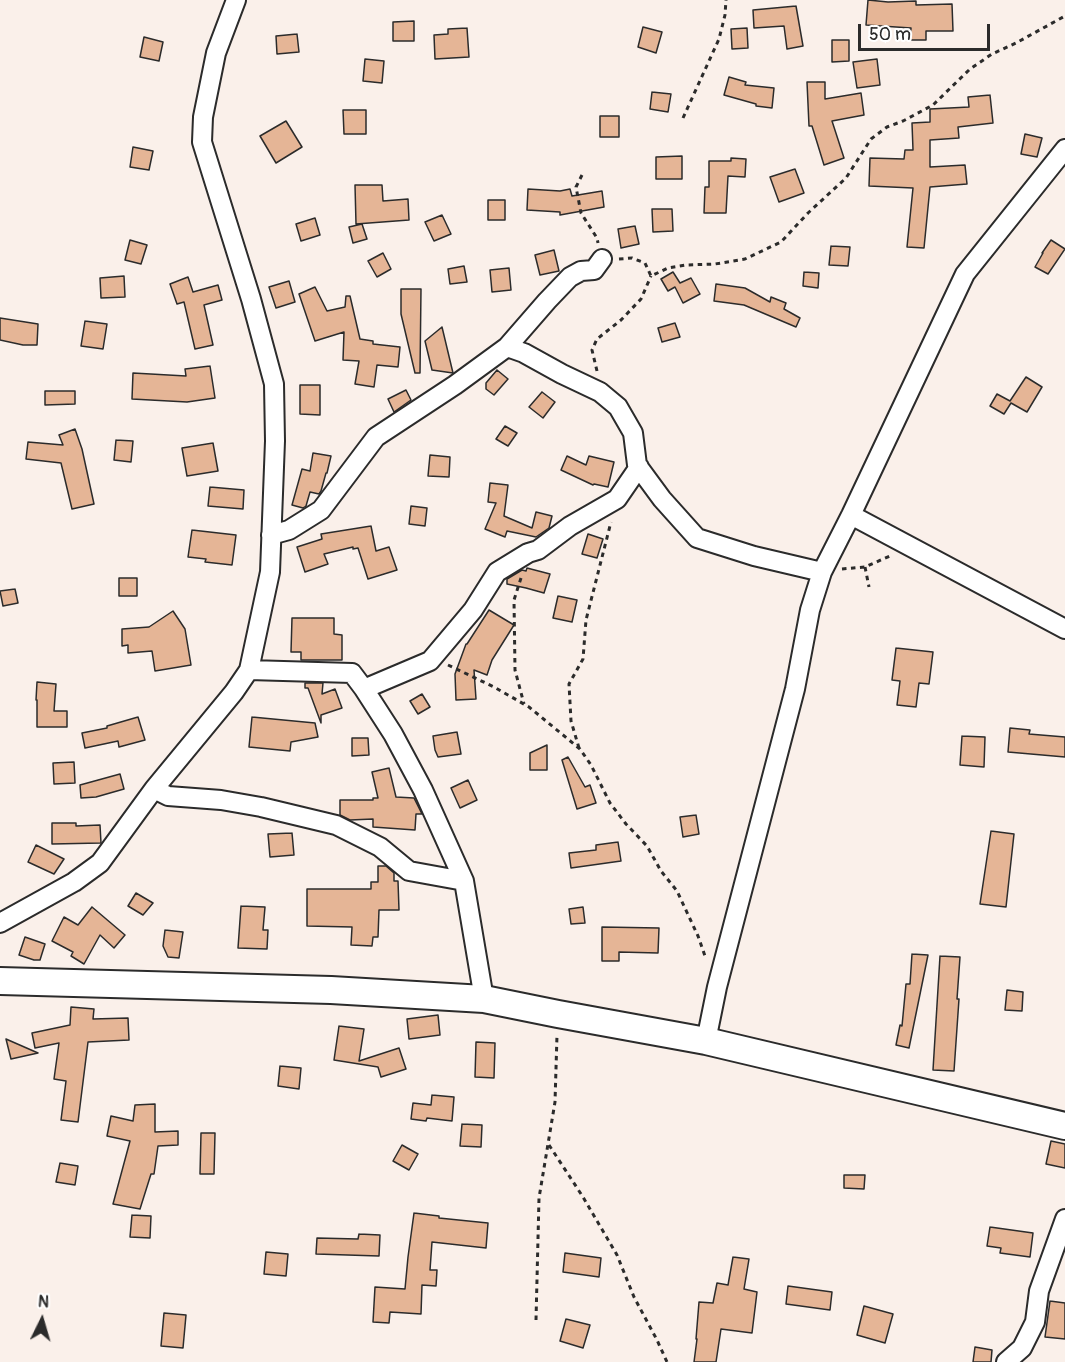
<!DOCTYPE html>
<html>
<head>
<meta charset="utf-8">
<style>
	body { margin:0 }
	#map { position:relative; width:1065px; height:1362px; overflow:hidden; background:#faf0ea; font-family:Pangolin,sans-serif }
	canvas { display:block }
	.north { position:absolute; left:12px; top:1290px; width:60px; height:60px; -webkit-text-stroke:4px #fff; paint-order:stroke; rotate:5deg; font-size:16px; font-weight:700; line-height:24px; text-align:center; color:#2b2b2b }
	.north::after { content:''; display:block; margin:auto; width:21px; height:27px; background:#2b2b2b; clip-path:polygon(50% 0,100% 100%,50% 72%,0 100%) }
	.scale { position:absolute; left:858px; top:24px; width:132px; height:27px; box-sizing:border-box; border:3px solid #2b2b2b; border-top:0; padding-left:8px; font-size:18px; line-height:21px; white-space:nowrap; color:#2b2b2b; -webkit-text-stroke:4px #fff; paint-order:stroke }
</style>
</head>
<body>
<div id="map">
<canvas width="1065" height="1362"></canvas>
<div class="north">N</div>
<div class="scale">50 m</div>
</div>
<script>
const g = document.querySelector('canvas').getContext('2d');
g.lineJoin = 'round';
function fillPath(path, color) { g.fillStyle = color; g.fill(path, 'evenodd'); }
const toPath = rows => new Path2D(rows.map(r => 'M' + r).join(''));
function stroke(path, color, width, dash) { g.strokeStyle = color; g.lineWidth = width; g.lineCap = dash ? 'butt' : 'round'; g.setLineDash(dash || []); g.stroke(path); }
const building = toPath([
	[868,0,888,2,916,1,916,5,952,4,953,31,926,31,926,40,910,40,911,28,866,25,868,0],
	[796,6,803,46,787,49,784,26,754,28,753,10,796,6],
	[414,21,414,41,393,41,393,22,414,21],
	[643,27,662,32,656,53,638,47,643,27],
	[467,28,469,57,435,59,434,35,448,34,448,29,467,28],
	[747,28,748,48,732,49,731,29,747,28],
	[297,34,299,52,277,54,276,36,297,34],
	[144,37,163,42,159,61,140,57,144,37],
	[832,40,849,40,849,61,832,62,832,40],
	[365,59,384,61,382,83,363,81,365,59],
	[877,59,880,85,857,88,853,62,877,59],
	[729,77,746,82,745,85,774,88,772,108,756,106,756,104,724,95,729,77],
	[807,82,825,82,825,99,861,93,864,115,832,121,844,158,824,165,812,126,809,126,807,82],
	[652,92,671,94,668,112,650,109,652,92],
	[990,95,993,123,958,127,959,138,930,140,930,167,965,165,967,184,930,187,924,248,907,247,913,188,869,186,870,158,904,159,905,150,913,150,912,123,930,122,930,109,969,107,968,97,990,95],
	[343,110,366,110,366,134,344,134,343,110],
	[600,116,619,116,619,137,600,137,600,116],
	[286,121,302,147,276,163,260,136,286,121],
	[1025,134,1042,138,1037,157,1021,154,1025,134],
	[133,147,153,151,149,170,130,167,133,147],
	[682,156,682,179,656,179,656,157,682,156],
	[731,158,746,159,745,177,728,176,726,213,704,213,705,187,709,187,709,161,731,161,731,158],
	[795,169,804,193,779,202,770,177,795,169],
	[355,185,382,185,383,201,408,199,409,220,356,224,355,185],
	[528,189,560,191,570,189,572,196,602,191,604,207,560,215,560,212,527,210,528,189],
	[488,200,505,200,505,220,488,220,488,200],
	[652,209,672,209,673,231,653,232,652,209],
	[442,215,451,234,434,241,425,222,442,215],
	[315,218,320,235,301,241,296,224,315,218],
	[362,224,367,239,353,243,349,227,362,224],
	[635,226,639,244,621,248,618,229,635,226],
	[130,240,147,245,141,264,125,260,130,240],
	[1051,240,1065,249,1048,274,1035,267,1043,253,1042,253,1051,240],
	[831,246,850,247,848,266,829,265,831,246],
	[554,250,559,271,540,275,535,255,554,250],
	[383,253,391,269,377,277,368,261,383,253],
	[464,266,467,282,450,284,448,269,464,266],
	[509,268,511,290,492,292,490,270,509,268],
	[673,272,680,283,691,278,700,294,683,303,675,287,668,291,661,279,673,272],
	[804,272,819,273,818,288,803,286,804,272],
	[124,276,125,297,101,298,100,278,124,276],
	[188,277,193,292,218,285,222,300,204,305,213,345,195,349,184,302,177,304,170,284,188,277],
	[289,281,295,302,276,308,269,287,289,281],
	[716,284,745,288,770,302,771,297,786,303,784,309,800,318,796,327,744,305,714,301,716,284],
	[315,287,327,311,345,307,346,296,350,296,360,339,373,341,373,344,400,347,398,367,377,365,374,387,355,384,359,361,343,360,344,332,315,341,299,294,315,287],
	[401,289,421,289,420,373,415,373,401,314,401,289],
	[0,318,38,324,37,345,23,345,0,340,0,318],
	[85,321,107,324,103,349,81,346,85,321],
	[675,323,680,337,662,342,658,328,675,323],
	[442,327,453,373,432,370,425,341,442,327],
	[210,366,215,398,187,402,132,399,133,373,186,376,185,369,210,366],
	[497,370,508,379,494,395,486,389,486,383,497,370],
	[1026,377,1042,387,1027,412,1011,403,1004,414,990,406,997,394,1010,401,1026,377],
	[300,385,320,385,320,415,300,414,300,385],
	[406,390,411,400,394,412,388,399,406,390],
	[45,391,75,391,75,404,45,405,45,391],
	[542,392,555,402,543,418,529,407,542,392],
	[505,426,517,433,508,446,496,439,505,426],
	[75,429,82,449,94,504,72,509,61,463,26,459,28,442,63,445,59,435,75,429],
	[116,440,133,441,131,462,114,460,116,440],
	[213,443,218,471,187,476,182,448,213,443],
	[313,453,331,456,327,473,326,473,321,491,319,494,310,492,306,506,303,508,292,505,302,469,310,471,313,453],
	[430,455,450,457,449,477,428,476,430,455],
	[567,456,586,465,589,456,614,462,608,487,594,484,593,485,561,470,567,456],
	[490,483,508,485,504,516,532,528,536,512,552,516,549,528,536,537,507,531,505,537,485,529,496,503,488,502,490,483],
	[210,487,244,490,243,509,208,506,210,487],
	[411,506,427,508,425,526,409,524,411,506],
	[371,526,376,551,389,547,397,570,368,579,358,548,353,549,353,547,324,554,328,564,305,572,297,547,322,539,321,534,371,526],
	[192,530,236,535,232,565,205,562,206,559,188,557,192,530],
	[588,534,603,539,597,558,582,554,588,534],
	[527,568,550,574,544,593,526,588,507,584,507,579,522,570,526,571,527,568],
	[119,578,137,578,137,596,119,596,119,578],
	[15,589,18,603,3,606,0,591,15,589],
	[558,596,577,600,572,622,553,618,558,596],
	[489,610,514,625,492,660,487,675,474,670,476,699,456,700,455,674,466,644,467,644,489,610],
	[173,611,185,629,191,665,155,671,152,651,128,653,128,645,122,646,122,629,149,627,173,611],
	[292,618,334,618,334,634,342,635,342,660,301,660,301,652,291,652,292,618],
	[896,648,933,652,929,684,919,683,916,707,897,705,900,681,892,680,896,648],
	[37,682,56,684,54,711,67,711,67,727,37,727,37,700,36,700,37,682],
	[305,683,323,683,322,694,335,689,342,708,321,715,321,723,308,688,305,688,305,683],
	[422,694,430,707,418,714,410,701,422,694],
	[138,717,145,740,119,747,118,741,85,748,82,733,107,728,107,726,138,717],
	[252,717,315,723,318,737,291,742,290,751,249,747,252,717],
	[1010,728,1030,730,1029,734,1065,737,1065,757,1008,752,1010,728],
	[457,732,461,754,438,757,435,750,433,736,457,732],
	[962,736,985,737,984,767,960,765,962,736],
	[352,738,368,738,369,755,352,756,352,738],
	[547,745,547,770,530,770,530,753,547,745],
	[568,757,585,787,590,785,596,803,577,809,562,760,568,757],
	[74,762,75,783,54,784,53,763,74,762],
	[389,768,396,797,414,798,422,814,416,814,415,830,373,827,373,819,350,820,340,815,340,800,373,800,373,798,378,798,372,772,389,768],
	[120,774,124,789,96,797,81,798,80,785,120,774],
	[468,780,477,800,460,808,451,788,468,780],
	[696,815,699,834,683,837,680,817,696,815],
	[52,823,76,823,76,826,100,825,101,843,52,844,52,823],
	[991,831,1014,834,1006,907,980,904,991,831],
	[292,833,294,855,270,857,268,834,292,833],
	[618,842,621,861,571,868,569,853,596,850,596,845,618,842],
	[36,845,64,859,54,874,28,862,36,845],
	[378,866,386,866,394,873,394,881,398,881,399,910,379,910,378,937,373,937,372,946,351,945,352,927,307,926,307,889,371,889,371,882,378,882,378,866],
	[136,893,153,903,143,915,128,906,136,893],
	[241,906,265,907,263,930,268,930,267,949,238,948,241,906],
	[92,907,125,935,114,948,100,935,84,964,71,956,73,952,52,941,64,917,78,925,92,907],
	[583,907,585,923,571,924,569,909,583,907],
	[602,927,659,928,658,953,619,952,619,961,602,961,602,927],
	[165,930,183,932,179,958,168,957,163,946,165,930],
	[25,937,45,944,40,960,34,960,19,955,25,937],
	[912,954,928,955,909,1048,896,1045,900,1025,902,1026,906,984,910,984,912,954],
	[940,956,960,957,957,999,959,999,954,1071,933,1070,940,956],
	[1007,990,1023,992,1022,1011,1005,1010,1007,990],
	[71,1007,94,1009,93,1019,128,1018,129,1040,88,1042,78,1122,61,1120,66,1081,54,1079,59,1043,35,1048,32,1033,70,1025,71,1007],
	[438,1015,440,1035,409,1039,407,1019,438,1015],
	[339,1026,364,1029,359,1061,399,1048,406,1069,381,1077,378,1067,334,1060,339,1026],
	[6,1039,38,1053,11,1059,6,1039],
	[476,1042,495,1043,494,1078,475,1077,476,1042],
	[280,1066,301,1068,299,1089,278,1086,280,1066],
	[432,1095,454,1097,452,1121,427,1118,426,1121,411,1119,413,1103,431,1105,432,1095],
	[155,1104,155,1132,178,1131,178,1145,158,1146,154,1174,151,1174,140,1209,113,1204,130,1141,107,1136,111,1116,133,1121,135,1105,155,1104],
	[462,1124,482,1125,481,1147,460,1146,462,1124],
	[201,1133,215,1133,214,1174,200,1174,201,1133],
	[1051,1141,1065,1144,1065,1168,1046,1164,1051,1141],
	[402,1145,418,1154,409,1170,393,1161,402,1145],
	[60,1163,78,1166,75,1185,56,1182,60,1163],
	[844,1175,865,1175,864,1189,844,1188,844,1175],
	[414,1213,439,1216,439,1218,488,1223,486,1248,432,1242,430,1270,437,1270,436,1286,422,1285,421,1314,390,1312,389,1323,373,1322,375,1287,405,1289,408,1257,414,1213],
	[132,1215,151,1216,150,1238,130,1237,132,1215],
	[990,1227,1033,1233,1030,1257,1000,1253,1001,1248,987,1246,990,1227],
	[359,1234,380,1235,379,1256,316,1254,317,1238,358,1239,359,1234],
	[266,1252,288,1254,286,1276,264,1274,266,1252],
	[565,1253,601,1258,599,1277,563,1272,565,1253],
	[733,1257,749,1259,744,1289,757,1292,752,1333,721,1329,716,1362,694,1362,697,1339,696,1339,699,1302,713,1303,717,1283,728,1285,733,1257],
	[788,1286,832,1292,830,1310,786,1304,788,1286],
	[1050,1301,1065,1303,1065,1339,1045,1337,1050,1301],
	[864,1306,893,1314,885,1343,857,1335,864,1306],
	[164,1313,186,1315,183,1348,161,1346,164,1313],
	[566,1319,590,1325,583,1348,560,1341,566,1319],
	[975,1347,992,1350,991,1362,973,1362,975,1347]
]);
fillPath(building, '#e5b596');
stroke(building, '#2b2b2b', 1.5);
const street = toPath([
	[507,347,524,353,562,374,600,392,618,407,633,433,637,465,662,499,697,538,754,556,822,572],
	[851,515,1065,629],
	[271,535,289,530,321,510,376,437,455,385,507,347,547,301,570,277,581,271,594,270,602,259],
	[249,670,352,673,364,689,430,661,473,610,497,572,528,553,538,550,570,526,617,499,639,467],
	[364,689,393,734,423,790,464,881,484,999],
	[154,789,168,796,221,800,261,807,336,825,380,847,409,871,464,881],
	[0,923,74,882,100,863,154,789,234,692,249,670,270,572,275,441,274,384,251,299,202,142,203,117,216,53,236,0],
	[706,1041,717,987,795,689,810,610,822,572,851,515,965,274,1065,149],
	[1006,1362,1022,1348,1035,1322,1039,1291,1065,1219]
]);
const secondary = toPath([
	[0,981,331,990,484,999,558,1014,706,1041,1065,1126]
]);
stroke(street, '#2b2b2b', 22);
stroke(secondary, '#2b2b2b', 30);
stroke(toPath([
	[683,118,719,39,725,15,726,0],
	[582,175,576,187,581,213,597,238,598,243],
	[619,259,632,258,645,263,651,276,668,268,686,265,715,264,745,259,781,242,808,213,846,178,871,139,887,127,903,121,933,105,970,69,992,54,1016,43,1065,16],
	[597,371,592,350,597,339,621,320,641,299,651,276],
	[865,567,869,587],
	[842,569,865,567,890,556],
	[521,578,514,600,515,670,524,704],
	[448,665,494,687,529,707,580,749,591,765,610,803,626,824,647,846,661,871,677,891,698,936,706,959],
	[579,748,571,721,569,684,583,659,586,620,611,522],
	[549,1145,583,1197,617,1255,634,1297,657,1340,667,1362],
	[536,1320,539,1198,555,1102,557,1035]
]), '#2b2b2b', 3, [4.5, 4.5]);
stroke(street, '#fff', 18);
stroke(secondary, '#fff', 26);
</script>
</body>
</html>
